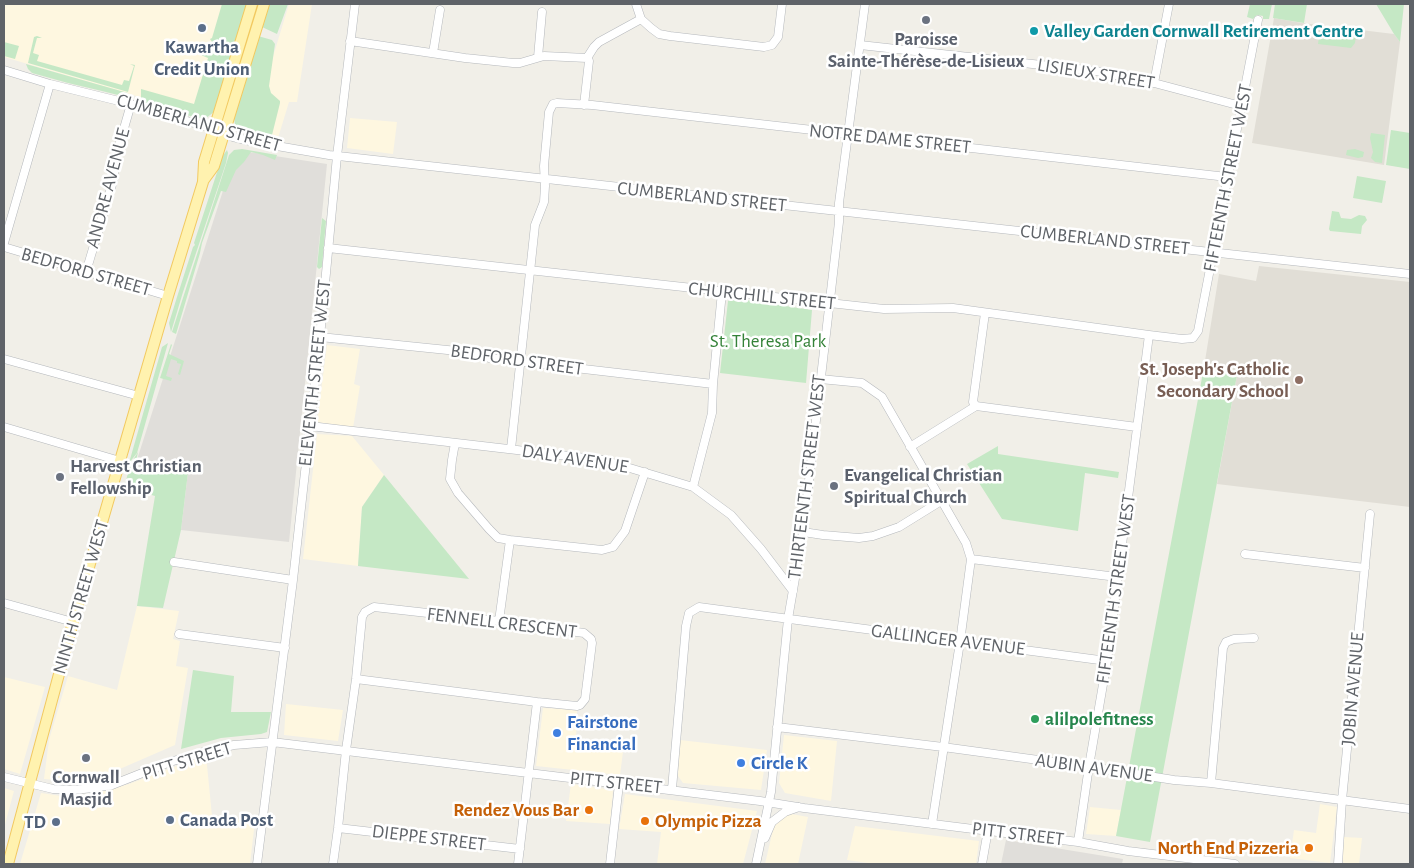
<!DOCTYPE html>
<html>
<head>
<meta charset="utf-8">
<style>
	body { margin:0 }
	#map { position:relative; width:1414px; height:868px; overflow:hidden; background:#f1efe8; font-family:"Alegreya Sans",sans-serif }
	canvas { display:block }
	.frame { position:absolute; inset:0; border:5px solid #5f6368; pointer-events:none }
</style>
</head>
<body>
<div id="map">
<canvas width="1414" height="868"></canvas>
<div class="frame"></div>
</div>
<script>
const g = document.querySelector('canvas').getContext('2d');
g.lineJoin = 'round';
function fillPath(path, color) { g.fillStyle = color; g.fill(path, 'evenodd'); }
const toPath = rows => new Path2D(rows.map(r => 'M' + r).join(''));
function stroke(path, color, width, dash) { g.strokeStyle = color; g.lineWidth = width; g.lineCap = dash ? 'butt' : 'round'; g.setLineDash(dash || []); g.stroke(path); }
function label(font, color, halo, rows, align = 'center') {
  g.font = font + ' "Alegreya Sans",sans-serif'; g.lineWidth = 5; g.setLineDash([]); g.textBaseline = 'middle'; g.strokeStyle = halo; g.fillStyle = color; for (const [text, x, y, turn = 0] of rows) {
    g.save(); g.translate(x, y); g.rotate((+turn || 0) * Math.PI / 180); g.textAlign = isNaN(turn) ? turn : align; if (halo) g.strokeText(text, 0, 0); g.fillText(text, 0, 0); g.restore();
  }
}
fillPath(toPath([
	[4,4,232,4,201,115,4,57],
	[289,4,312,4,297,102,289,102,278,138,251,129],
	[350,118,397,122,393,154,347,148],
	[327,345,360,349,354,384,360,386,353,428,317,422],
	[317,434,352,436,384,475,362,507,358,566,303,559],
	[137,606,179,611,173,639,180,641,176,666,188,668,175,745,99,778,69,781,44,779,49,740,68,676,117,690],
	[4,677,45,687,20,774,4,769],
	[286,704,343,710,338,741,284,735],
	[543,708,577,710,576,740,624,744,620,775,536,766],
	[784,735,837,741,831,801,785,793,779,783],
	[680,740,767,750,761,790,683,783,678,776],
	[206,755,212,816,255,821,250,864,20,864,41,793,74,798,104,791,129,784],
	[571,784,613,790,610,824,566,821],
	[4,788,14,791,4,828],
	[625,794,757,811,743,864,657,864,661,832,619,829],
	[1320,804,1337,807,1330,863,1290,858,1294,830,1316,833],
	[1090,807,1121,810,1116,836,1086,834],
	[786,813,808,817,798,864,765,864,775,821],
	[855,826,979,841,976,864,875,864,847,860],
	[1344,837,1362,838,1359,864,1345,864,1342,861]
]), '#fef7e0');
fillPath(toPath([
	[236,150,327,164,289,542,181,530,188,472,161,470,160,474,135,466],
	[1006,840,1123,859,1122,864,1001,864]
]), '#e0deda');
fillPath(toPath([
	[1274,18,1302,23,1394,34,1400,42,1384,165,1252,143],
	[1259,266,1410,282,1410,507,1217,484,1237,375,1204,367,1219,274,1256,281]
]), '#e1ded6');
fillPath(toPath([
	[222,4,249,4,214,112,206,118,197,118,143,102,141,97,141,89,194,104,208,58,201,55,202,53,209,51,212,47,212,42,210,39,212,38],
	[269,4,288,4,277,34,262,27],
	[1250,4,1272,4,1269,19,1263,19,1263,16,1257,15,1253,19,1247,17],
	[1275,4,1307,4,1304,23,1273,18],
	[1376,4,1404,4,1400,42,1394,34],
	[1320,30,1354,33,1356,35,1355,43,1351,48,1318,44],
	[37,36,42,38,37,38,33,53,39,55,37,61,122,85,124,80,129,81,134,66,130,64,135,65,128,92,28,63,34,37],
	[258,36,272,40,275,44,269,86,271,93,280,101,280,103,272,135,268,138,241,130,235,124,234,119],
	[4,42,19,46,15,59,4,56],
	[26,64,128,93,122,96,102,91,68,83,32,73,28,69],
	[1391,130,1410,133,1410,169,1386,165],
	[1371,133,1385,135,1382,163,1375,162,1371,158,1373,152,1370,138],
	[242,149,277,155,275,160,263,155,251,152,244,162,236,170,226,192,221,191,202,243,200,253,176,334,172,332,229,155,234,150],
	[1355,149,1364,152,1363,157,1358,158,1346,155,1347,150],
	[227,150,228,153,226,163,183,292,171,332,169,323,177,297,193,247,195,245,194,243,222,157],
	[1357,176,1386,181,1382,203,1353,198],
	[1332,211,1339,212,1341,218,1351,219,1359,215,1365,216,1367,220,1362,226,1361,234,1330,231,1329,229],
	[322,218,326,221,322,267,319,269,317,267],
	[733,298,812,310,806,383,720,373,728,301],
	[168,343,137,453,129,463,162,347],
	[171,344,172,345,169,354,184,361,180,375,178,374,181,364,177,363,177,361,171,359,166,376,172,378,171,381,160,378],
	[1204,367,1237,375,1150,842,1116,836],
	[998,446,998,454,1119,472,1118,478,1085,473,1078,531,1002,519,967,464],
	[138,452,135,466,160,474,161,470,188,472,181,530,163,608,137,606,155,496,124,487,131,463],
	[384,475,469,579,358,566,362,507],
	[193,670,234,676,231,712,271,712,267,732,261,734,221,738,181,749]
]), '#c5e8c5');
const minor = toPath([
	[636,4,641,19,651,28,659,34,670,36,764,47,772,45,778,37,782,4],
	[350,41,465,58,513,63,520,63,544,56,587,58],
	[860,45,1096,71,1154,83,1241,106],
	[433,53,440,10],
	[538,57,542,12],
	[4,70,50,84,131,104,207,127,233,137,254,142,329,155,1410,274],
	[1154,83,1169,4],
	[584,105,589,61,587,58,594,47,599,42,641,19],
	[4,243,50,84],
	[4,247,168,296],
	[328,248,884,309,953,308,1149,335,1182,339,1193,338,1198,331,1258,20],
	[86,272,114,178,114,163,131,104],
	[320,337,467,352,489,358,713,384],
	[4,359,139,396],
	[820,379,862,383,882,397,966,543,971,559,1117,577],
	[976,406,973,402,985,313],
	[310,426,603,460,693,487,731,515,761,549,793,591],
	[4,427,120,461],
	[455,443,452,460,450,479,458,493,489,529,498,538,510,540,602,550,613,547,625,531,645,472],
	[910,447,976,406,1137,427],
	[511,449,535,225,544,202,545,186,544,166,549,112,553,104,557,103,592,105,1227,177],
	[693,487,712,413,713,384,722,292],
	[803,532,823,535,859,538,873,536,899,527,941,501],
	[1245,554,1365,568],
	[174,562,293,580],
	[4,603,73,622],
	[499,621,510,540],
	[179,634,285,648],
	[777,727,943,747,1097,768,1174,780,1211,783,1410,809],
	[4,777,53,789,74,790,93,788,112,785,170,762,203,752,234,745,272,742,760,801,804,808,1078,842,1128,851,1235,864],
	[1211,783,1223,648,1226,642,1234,639,1254,638],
	[672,789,686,626,689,613,699,607,1107,661],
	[932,824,960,642,971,559],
	[338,828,520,849],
	[765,838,772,822,785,812,799,807],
	[1078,842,1089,766,1107,661,1149,335],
	[257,864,293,580,320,337,337,156,355,4],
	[333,864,338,828,346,750,356,679,362,617,365,612,374,607,499,621,584,633,591,639,592,643,585,699,580,705,577,706,537,702,356,679],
	[518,864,537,702],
	[610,864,619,784],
	[756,864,771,792,788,619,803,532,839,222,839,203,865,4],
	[982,864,988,830],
	[1338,864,1342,800,1370,514]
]);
const major = toPath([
	[203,181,214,166,264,4],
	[8,864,73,622,168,296,203,182,204,162,252,4]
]);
stroke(minor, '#b5b8bc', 9);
stroke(major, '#f2c960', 12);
stroke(minor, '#fff', 8);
stroke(major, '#fff2af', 10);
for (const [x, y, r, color] of [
	[926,20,5,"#6b7280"],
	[202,28,5,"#5c6f8a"],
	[1034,31,5,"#0f9aa8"],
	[1299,380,5,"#8d6e63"],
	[60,477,5,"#6b7280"],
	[834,486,5,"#6b7280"],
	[1035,719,5,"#2e9e5b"],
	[557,733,5,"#3f7fe0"],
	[86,758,5,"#6b7280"],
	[741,763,5,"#3f7fe0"],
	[589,810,5,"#e8710a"],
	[170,820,5,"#5c6f8a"],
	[645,821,5,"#e8710a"],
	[56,822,5,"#5c6f8a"],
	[1309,848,5,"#e8710a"]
]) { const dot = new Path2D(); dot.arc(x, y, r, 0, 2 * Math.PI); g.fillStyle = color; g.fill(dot); stroke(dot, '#fff', 2); }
label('bold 19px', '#0d838f', '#fff', [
	["Valley Garden Cornwall Retirement Centre",1044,31]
], 'left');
label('bold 19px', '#5b616d', '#fff', [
	["Paroisse",926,39],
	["Sainte-Thérèse-de-Lisieux",926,61],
	["Harvest Christian",70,466,"left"],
	["Fellowship",70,488,"left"],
	["Evangelical Christian",844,475,"left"],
	["Spiritual Church",844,497,"left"],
	["Cornwall",86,777],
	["Masjid",86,799]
]);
label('bold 19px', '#4e5e75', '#fff', [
	["Kawartha",202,47],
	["Credit Union",202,69],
	["Canada Post",180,820,"left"],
	["TD",46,822,"right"]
]);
label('19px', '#5f6368', '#fff', [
	["LISIEUX STREET",1096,74,9],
	["CUMBERLAND STREET",199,123,16],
	["NOTRE DAME STREET",890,139,6],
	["FIFTEENTH STREET WEST",1228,178,-79],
	["ANDRE AVENUE",108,188,-75],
	["CUMBERLAND STREET",702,197,6],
	["CUMBERLAND STREET",1105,240,6],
	["BEDFORD STREET",86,272,16],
	["CHURCHILL STREET",762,296,6],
	["BEDFORD STREET",517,360,8],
	["ELEVENTH STREET WEST",315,373,-84],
	["DALY AVENUE",575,459,9],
	["THIRTEENTH STREET WEST",807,477,-83],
	["FIFTEENTH STREET WEST",1116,589,-82],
	["NINTH STREET WEST",81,597,-74],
	["FENNELL CRESCENT",502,623,7],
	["GALLINGER AVENUE",948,640,7],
	["JOBIN AVENUE",1353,689,-85],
	["PITT STREET",187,761,-17],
	["AUBIN AVENUE",1094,768,8],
	["PITT STREET",616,783,6],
	["PITT STREET",1018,834,7],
	["DIEPPE STREET",429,838,7]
]);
label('19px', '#348238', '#fff', [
	["St. Theresa Park",768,341]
]);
label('bold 19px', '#785e54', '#fff', [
	["St. Joseph's Catholic",1289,369],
	["Secondary School",1289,391]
], 'right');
label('bold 19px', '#27864d', '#fff', [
	["alilpolefitness",1045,719]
], 'left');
label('bold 19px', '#366cbe', '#fff', [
	["Fairstone",567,722],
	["Financial",567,744],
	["Circle K",751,763]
], 'left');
label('bold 19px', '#c56008', '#fff', [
	["Rendez Vous Bar",579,810],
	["Olympic Pizza",655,821,"left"],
	["North End Pizzeria",1299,848]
], 'right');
</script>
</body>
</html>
